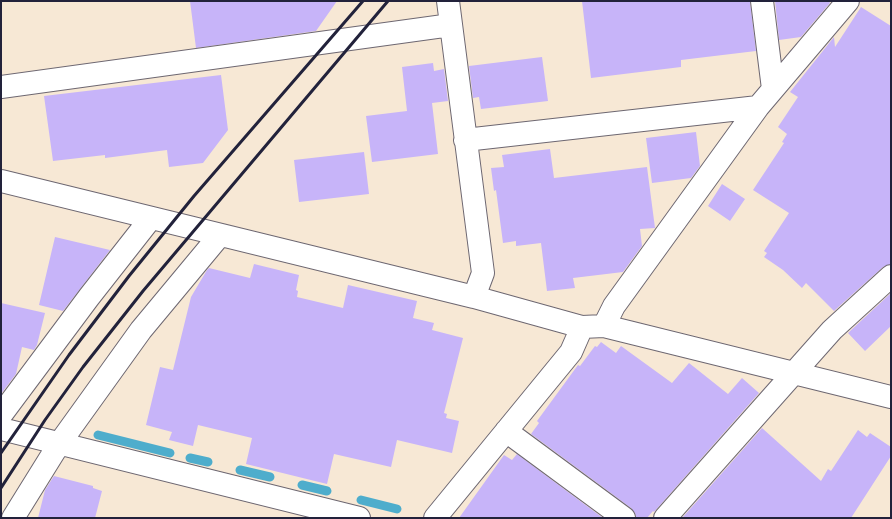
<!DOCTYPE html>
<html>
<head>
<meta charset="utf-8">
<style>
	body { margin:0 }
	#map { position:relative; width:892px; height:519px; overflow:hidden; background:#f7e8d5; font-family:Mali,sans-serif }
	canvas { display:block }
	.frame { position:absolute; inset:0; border:2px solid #22223b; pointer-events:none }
</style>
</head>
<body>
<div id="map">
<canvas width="892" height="519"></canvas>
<div class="frame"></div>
</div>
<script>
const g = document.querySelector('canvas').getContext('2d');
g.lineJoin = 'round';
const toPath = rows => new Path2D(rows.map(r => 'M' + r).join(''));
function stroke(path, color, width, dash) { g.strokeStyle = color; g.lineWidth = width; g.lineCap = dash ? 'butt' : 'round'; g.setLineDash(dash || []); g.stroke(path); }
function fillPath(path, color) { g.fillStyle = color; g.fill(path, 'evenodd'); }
stroke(toPath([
	[98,435,170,453],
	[190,458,208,462],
	[240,470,270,477],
	[302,485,327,491],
	[361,500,397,509]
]), '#4eadcc', 9);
fillPath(toPath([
	[190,1,337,1,316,31,196,48],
	[582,1,750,1,756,51,681,60,681,67,591,78],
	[775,1,829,1,830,3,801,37,779,40],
	[861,7,891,26,891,264,883,267,834,311,806,283,802,288,783,270,764,257,767,253,764,251,789,213,753,190,784,143,782,142,787,134,778,127,798,97,790,92,834,37,835,47],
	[542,57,548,101,481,109,479,97,473,98,469,66],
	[433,63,434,71,444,69,448,101,432,103,438,154,372,162,366,116,407,111,402,67],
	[221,75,228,130,203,163,169,167,167,150,105,158,105,155,53,161,44,96],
	[696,132,700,166,691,178,652,183,646,138],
	[550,149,554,178,647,167,655,228,640,229,642,246,623,272,573,278,575,288,547,291,541,243,516,246,516,241,503,243,496,190,494,191,491,168,504,167,502,155],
	[364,152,369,194,299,202,294,160],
	[722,184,745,199,730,221,708,206],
	[55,237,110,250,63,311,39,305],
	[254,264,299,275,296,290,298,291,297,297,343,308,348,285,417,301,413,318,434,323,432,330,463,338,444,413,447,414,446,418,459,421,452,453,397,440,391,467,334,454,327,484,246,464,252,438,198,425,193,446,169,440,172,432,146,425,160,367,173,370,191,297,207,270,209,268,250,278],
	[891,293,891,326,865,351,848,333],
	[1,303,45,313,37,345,34,350,22,347,16,374,1,394],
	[601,342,616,353,621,346,672,383,689,363,728,394,742,378,759,393,654,512,653,511,647,518,636,518,635,513,631,508,531,434,539,423,537,421,578,365,580,366,595,346,597,347],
	[762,428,821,481,828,469,831,471,858,430,867,437,870,433,891,447,891,456,851,518,682,518],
	[517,454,603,518,459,518,504,455,512,460],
	[54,476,93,486,93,488,102,491,95,518,38,518,45,490]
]), '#c7b4f9');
const minor = toPath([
	[448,1,483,273,474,297],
	[762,1,773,89],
	[1,87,451,25],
	[465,140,758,107],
	[1,181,474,297,582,327,604,326,891,397],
	[604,326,614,306,758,107,848,1],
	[1,415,89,297,151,218],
	[1,429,359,518],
	[506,431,624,518],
	[13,518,59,444,141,330,220,235],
	[435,518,571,352,582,327],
	[665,518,832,330,891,276]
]);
stroke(minor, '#6d6771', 24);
stroke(minor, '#fff', 22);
stroke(toPath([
	[1,453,69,355,129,276,194,196,363,1],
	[1,488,45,420,83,367,143,291,388,1]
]), '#22223b', 3);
</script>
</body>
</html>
